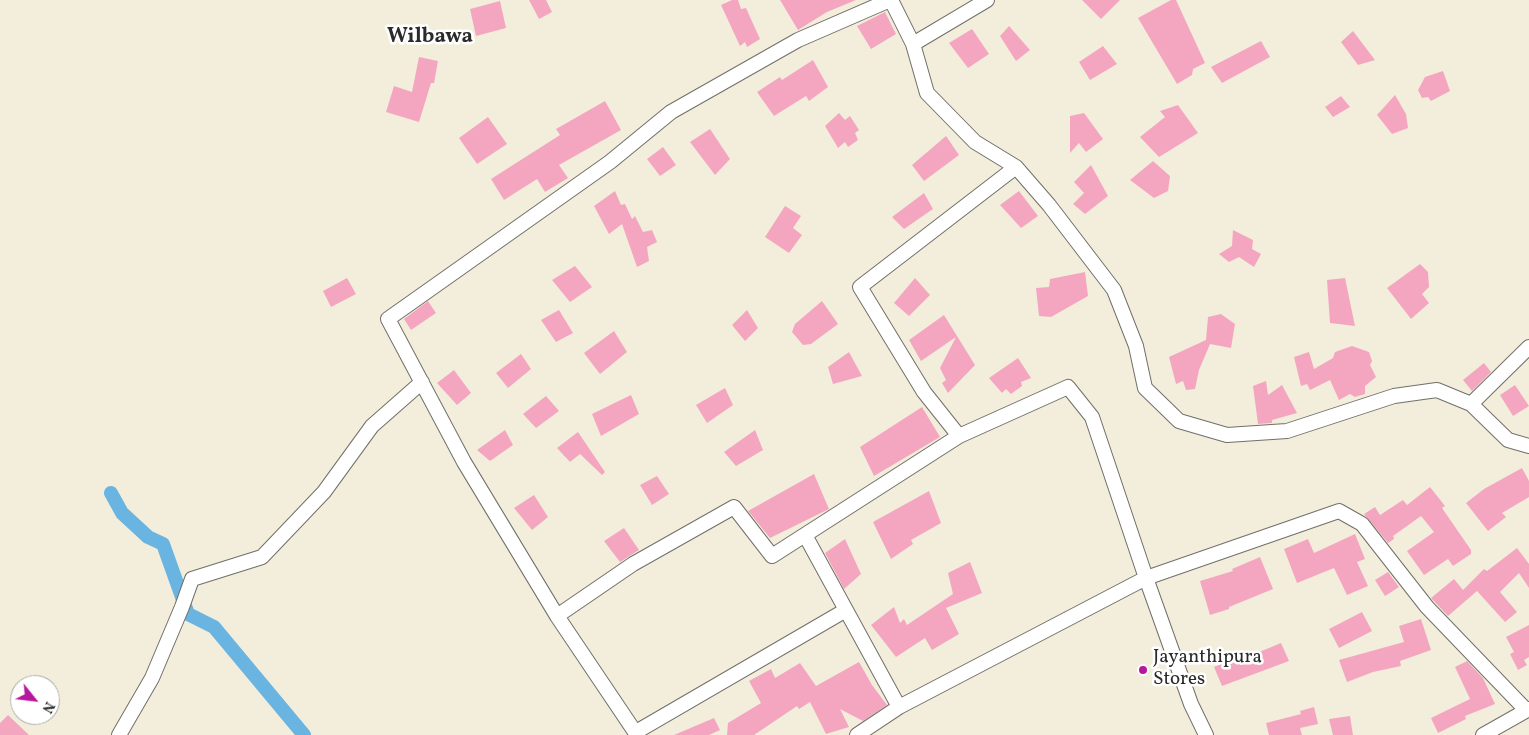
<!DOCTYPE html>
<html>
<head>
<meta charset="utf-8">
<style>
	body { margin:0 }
	#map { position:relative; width:1529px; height:735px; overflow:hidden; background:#f3eedb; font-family:Vollkorn,serif }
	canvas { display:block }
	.north { position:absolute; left:10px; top:675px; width:50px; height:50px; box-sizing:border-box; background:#fff; border:1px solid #aaa; border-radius:50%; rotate:119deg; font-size:14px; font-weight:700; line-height:20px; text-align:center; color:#2b2b2b }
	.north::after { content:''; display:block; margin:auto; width:18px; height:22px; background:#b5179e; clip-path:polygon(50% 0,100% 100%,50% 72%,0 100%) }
</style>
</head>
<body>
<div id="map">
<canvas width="1529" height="735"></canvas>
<div class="north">N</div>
</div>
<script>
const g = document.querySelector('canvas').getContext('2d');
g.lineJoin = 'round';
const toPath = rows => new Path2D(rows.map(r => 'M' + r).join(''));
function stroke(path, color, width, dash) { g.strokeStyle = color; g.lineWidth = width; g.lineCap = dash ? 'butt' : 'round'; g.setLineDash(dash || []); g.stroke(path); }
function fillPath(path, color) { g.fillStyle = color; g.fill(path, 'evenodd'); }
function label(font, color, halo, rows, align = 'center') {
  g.font = font + ' Vollkorn,serif'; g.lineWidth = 5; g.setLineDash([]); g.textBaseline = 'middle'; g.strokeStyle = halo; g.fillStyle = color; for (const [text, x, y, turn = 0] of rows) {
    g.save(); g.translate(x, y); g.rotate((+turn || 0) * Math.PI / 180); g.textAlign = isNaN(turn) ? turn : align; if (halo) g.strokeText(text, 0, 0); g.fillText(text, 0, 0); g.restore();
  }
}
stroke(toPath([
	[111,493,122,513,148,537,163,544,188,614,214,627,304,735]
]), '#6ab4e2', 14);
fillPath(toPath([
	[529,0,546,0,552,12,539,19],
	[732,0,738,0,741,9,746,8,760,39,747,47,745,42,740,46,721,5],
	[780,0,856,0,827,12,798,30],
	[1082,0,1120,0,1101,19],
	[1171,0,1176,0,1205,63,1193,69,1192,75,1177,84,1138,18],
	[500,1,506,28,476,36,470,9],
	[885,12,896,34,871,49,857,26],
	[1009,26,1030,50,1016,61,1000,36],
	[972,29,989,54,968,68,949,43],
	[1353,31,1375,60,1358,65,1341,42],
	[1261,41,1270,57,1222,83,1211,67],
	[1103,46,1117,64,1090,80,1079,62],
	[419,57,438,61,434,83,431,83,419,122,386,112,394,86,412,92],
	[813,60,828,87,809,101,806,96,774,116,757,92,780,77,782,80],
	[1443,71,1450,91,1431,101,1428,97,1422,98,1418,90,1425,77],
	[1395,95,1406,114,1408,128,1392,134,1377,115],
	[1341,96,1350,107,1333,117,1325,107],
	[605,101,621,130,559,165,568,178,545,192,537,179,504,200,491,179,560,135,556,129],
	[1178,105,1198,133,1159,157,1140,137,1165,117,1160,111],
	[839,113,845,120,850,116,859,130,855,133,858,140,848,147,845,142,838,148,825,126],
	[1084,113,1103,139,1086,152,1079,143,1070,153,1070,116],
	[488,117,507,144,477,164,459,138],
	[710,129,730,159,715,175,690,142],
	[946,136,959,155,924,181,912,165],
	[663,147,676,165,660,176,647,159],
	[1153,161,1170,176,1168,191,1154,198,1130,180],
	[1091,165,1108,196,1085,214,1073,204,1084,193,1074,182],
	[615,191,621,205,625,204,632,219,635,216,643,232,652,230,657,242,647,247,649,261,637,267,622,224,609,234,594,206],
	[1019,191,1038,216,1021,228,1000,205],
	[924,193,933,209,904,229,892,217],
	[785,206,801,216,793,228,802,235,789,253,765,237],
	[1233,230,1253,240,1252,249,1261,254,1254,267,1239,257,1229,262,1219,254,1232,246],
	[1420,264,1428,272,1429,287,1422,294,1429,303,1411,319,1387,288],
	[575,266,592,287,570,302,552,280],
	[1085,272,1088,296,1051,317,1039,316,1036,288,1049,287,1050,279],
	[347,278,356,294,331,307,323,291],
	[915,278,930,295,909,316,894,303],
	[1345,278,1355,326,1330,323,1327,280],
	[428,301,436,313,411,330,404,319],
	[822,301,838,324,811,344,803,345,792,332,795,324],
	[559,310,573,333,556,342,541,320],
	[747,310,758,328,745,341,732,325],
	[1221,314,1235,324,1231,348,1210,344,1199,370,1195,389,1186,390,1183,381,1176,384,1169,357,1206,340,1208,317],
	[944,315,975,365,948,393,942,383,946,380,940,368,956,337,921,361,909,340],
	[614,331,627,352,600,374,584,353],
	[1352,346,1369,352,1372,361,1370,365,1376,377,1365,386,1365,394,1355,397,1350,394,1339,400,1330,380,1310,390,1307,384,1301,386,1294,357,1309,352,1314,369,1333,358,1335,352],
	[849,352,862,376,833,384,828,367],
	[521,354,531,369,508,388,496,373],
	[1018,358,1031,378,1021,382,1022,386,1011,394,1006,389,1002,393,989,378],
	[1484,363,1491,372,1472,391,1463,380],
	[454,370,471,393,457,405,437,383],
	[1266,381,1268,395,1282,385,1297,413,1272,420,1272,423,1258,424,1253,386],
	[1515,385,1529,406,1513,416,1500,395],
	[725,388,733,405,707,423,696,405],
	[631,395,639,414,601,436,592,414],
	[546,396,559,411,536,428,523,414],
	[922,407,940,437,874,476,860,447],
	[505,430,513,445,490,461,477,450],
	[755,430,763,450,736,466,724,452],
	[578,432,605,472,602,475,580,454,570,462,557,448],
	[1522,468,1529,481,1529,497,1502,513,1506,517,1488,531,1466,503,1484,489],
	[814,474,829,509,770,538,748,511],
	[657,476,669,494,652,505,640,485],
	[1430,487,1445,506,1442,508,1471,550,1471,554,1453,566,1448,559,1424,575,1407,551,1434,532,1421,516,1393,536,1394,539,1388,543,1364,514,1375,507,1380,515,1403,500,1407,505],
	[929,491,941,523,911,540,913,544,891,559,873,522],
	[534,495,548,517,532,530,514,508],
	[624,528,639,550,620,562,604,541],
	[1355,534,1365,559,1357,562,1368,586,1347,595,1334,568,1297,583,1284,549,1308,539,1314,553],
	[845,539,861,574,844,589,825,553],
	[1517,548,1529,564,1529,588,1519,573,1500,592,1517,612,1505,622,1477,591,1448,616,1431,598,1454,579,1463,590,1484,569,1487,571],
	[1260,557,1273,589,1229,607,1229,609,1210,615,1200,581,1233,571,1232,569],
	[970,562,982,593,946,608,959,634,932,650,925,638,896,657,871,625,894,607,900,623,904,619,907,625,953,594,948,573],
	[1388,572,1399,587,1385,596,1375,580],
	[1362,612,1372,631,1339,648,1329,629],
	[1421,619,1431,650,1400,661,1401,666,1373,672,1347,682,1339,660,1404,642,1399,626],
	[1529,625,1529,657,1524,660,1527,665,1518,670,1510,654,1514,652,1506,637],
	[1281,643,1289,661,1222,686,1214,667,1239,657,1240,660],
	[1467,661,1483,678,1495,704,1465,716,1466,719,1438,733,1431,718,1470,699,1455,667],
	[859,662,872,685,887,705,863,721,840,709,849,727,826,734,810,702,799,709,797,706,754,735,727,735,728,723,761,703,749,681,771,669,775,678,800,663,816,686],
	[1314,707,1318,724,1300,728,1302,735,1269,735,1266,723,1301,714,1300,711],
	[8,715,29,735,0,735,0,723],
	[1350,716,1353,735,1333,735,1329,719],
	[714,718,720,730,709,735,674,735]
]), '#f4a6c1');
const street = toPath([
	[891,0,913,44,927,93,975,142,1016,167,1049,205,1114,290,1136,346,1145,388,1179,421,1227,435,1287,431,1394,396,1437,390,1471,404,1508,440,1529,446],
	[913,44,987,0],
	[1016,167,860,287,924,392,959,436,1068,387,1092,417,1146,578,1339,511,1362,524,1427,607,1526,710],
	[1471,404,1529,347],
	[805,535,899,707,1146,578,1191,704,1206,735],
	[557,616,633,564,734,507,772,556,959,436],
	[636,732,846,610],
	[119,735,152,678,182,607,192,579,262,557,324,492,372,426,422,382],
	[637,735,557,616,464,462,388,319,610,162,671,112,798,40,890,0],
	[857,735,899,707],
	[1483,735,1529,709]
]);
stroke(street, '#716f69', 16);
stroke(street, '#fff', 14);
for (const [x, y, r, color] of [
	[1143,670,5,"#b5179e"]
]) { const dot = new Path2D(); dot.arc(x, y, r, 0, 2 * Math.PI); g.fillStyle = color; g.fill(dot); stroke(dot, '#fff', 2); }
label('19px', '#2b2b2b', '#fff', [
	["Jayanthipura",1153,659],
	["Stores",1153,681]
], 'left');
label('bold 21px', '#2b2b2b', '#fff', [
	["Wilbawa",430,38]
]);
</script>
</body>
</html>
